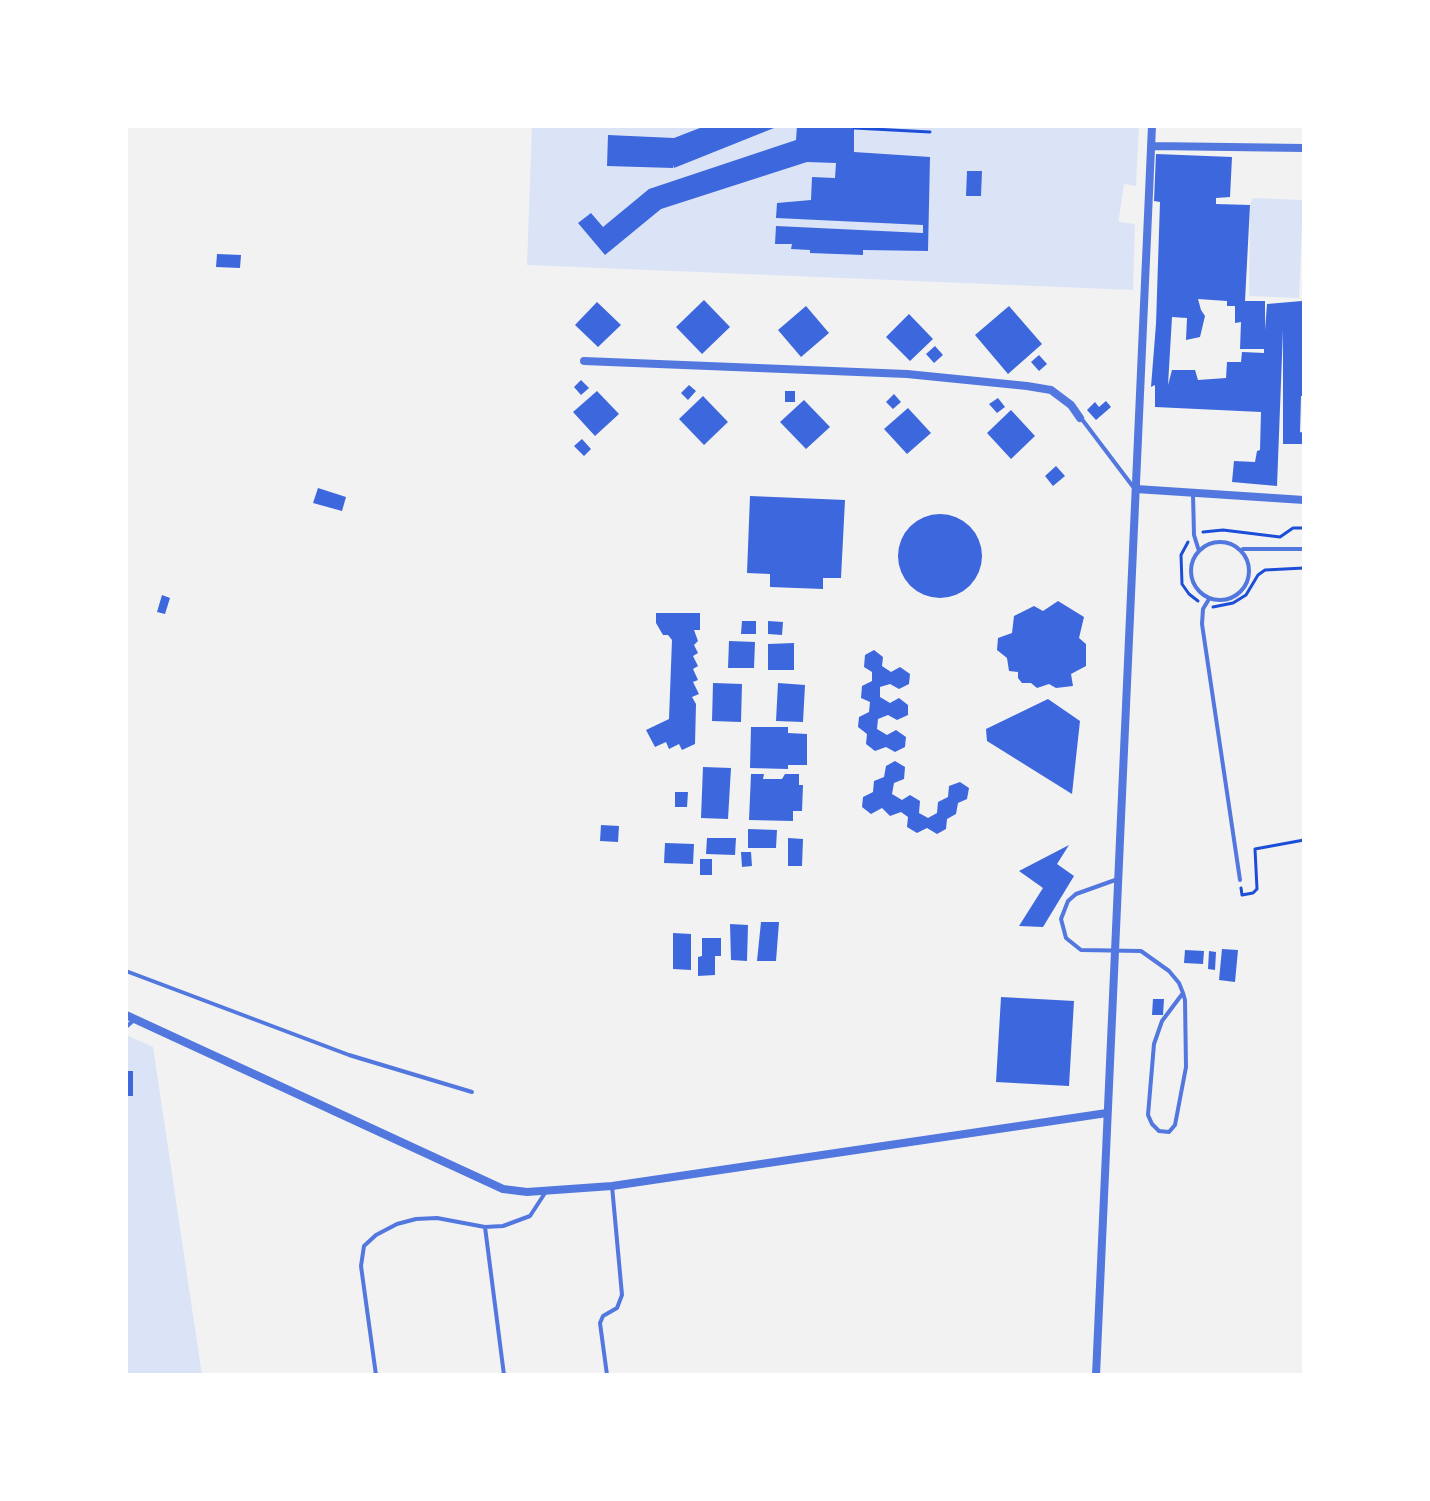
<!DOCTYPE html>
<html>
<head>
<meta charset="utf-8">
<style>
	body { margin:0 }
	#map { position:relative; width:1430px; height:1501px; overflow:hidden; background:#f2f2f2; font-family:Ubuntu,sans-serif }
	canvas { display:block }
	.frame { position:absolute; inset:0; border:128px solid #fff; pointer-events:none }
</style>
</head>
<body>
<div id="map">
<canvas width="1430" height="1501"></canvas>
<div class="frame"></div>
</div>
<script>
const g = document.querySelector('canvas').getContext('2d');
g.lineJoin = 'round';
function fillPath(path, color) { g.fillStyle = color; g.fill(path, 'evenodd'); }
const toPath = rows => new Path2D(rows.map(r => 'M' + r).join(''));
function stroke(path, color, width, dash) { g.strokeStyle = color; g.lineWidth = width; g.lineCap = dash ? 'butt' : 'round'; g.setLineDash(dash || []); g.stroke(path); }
fillPath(toPath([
	[532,126,1139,126,1136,186,1124,184,1119,218,1119,222,1135,224,1133,290,527,265],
	[1253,198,1303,200,1299,298,1249,296,1250,205],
	[126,1035,153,1047,202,1375,126,1375]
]), '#dbe4f7');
fillPath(toPath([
	[705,126,779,126,674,168,673,165,673,168,607,166,608,135,674,138],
	[797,126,854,126,854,152,930,157,928,251,863,250,863,255,810,253,810,250,791,249,792,244,775,244,776,226,923,233,923,225,776,218,777,203,811,200,812,177,835,178,836,163,807,162,661,209,605,255,578,223,591,213,603,227,649,189,796,140],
	[1156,154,1232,157,1230,197,1216,198,1216,204,1250,205,1245,301,1265,301,1265,330,1267,304,1302,301,1304,396,1301,396,1300,432,1304,433,1304,444,1283,444,1283,330,1277,486,1232,482,1234,461,1255,462,1257,451,1260,450,1261,412,1155,407,1155,385,1151,387,1156,324,1160,202,1154,201],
	[1198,299,1227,301,1227,306,1235,306,1235,323,1241,322,1240,349,1264,349,1264,353,1242,352,1241,362,1227,362,1226,378,1198,380,1195,370,1172,370,1168,385,1172,317,1187,318,1186,340,1200,337,1205,316,1201,310],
	[967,171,982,171,981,196,966,196],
	[217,254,241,255,240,268,216,267],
	[704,300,730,327,702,354,676,327],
	[597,302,621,325,598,347,575,325],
	[806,306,829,333,801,357,778,330],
	[1009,306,1042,344,1008,374,975,335],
	[909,314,933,339,910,361,886,337],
	[935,346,943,355,934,363,926,354],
	[1039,355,1047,364,1039,371,1031,362],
	[581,380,589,388,581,395,574,387],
	[689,385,696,391,688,400,681,393],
	[597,391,619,414,595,436,573,412],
	[785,391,795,391,795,402,785,402],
	[894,394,901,402,893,409,886,402],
	[703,396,728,422,704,445,679,419],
	[998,398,1005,407,997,413,989,404],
	[804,400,830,427,806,449,780,422],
	[1106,401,1111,407,1096,420,1087,410,1095,402,1099,407],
	[908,408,931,433,907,454,884,429],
	[1011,410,1035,436,1011,459,987,433],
	[582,439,591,449,584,456,574,446],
	[1056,466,1065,476,1053,486,1045,476],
	[318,488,346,497,342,511,313,503],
	[750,496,845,500,841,578,823,578,823,589,770,587,770,574,747,573],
	'898 556a42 42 0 1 1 84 0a42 42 0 1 1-84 0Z',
	[162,595,170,598,165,614,157,612],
	[1058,601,1084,617,1079,638,1086,644,1086,666,1071,674,1073,686,1056,688,1049,684,1037,688,1031,683,1022,683,1018,678,1018,672,1009,671,1007,658,997,650,998,638,1012,633,1014,616,1034,606,1043,611],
	[656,613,700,613,700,630,694,630,698,641,694,645,698,653,693,656,698,666,693,669,698,680,693,682,699,694,692,697,696,704,695,744,682,750,679,744,669,749,666,742,655,747,646,730,669,719,672,640,668,635,663,635,656,623],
	[742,621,756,621,756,634,741,634],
	[768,621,783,622,782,635,768,634],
	[729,641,755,642,754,668,728,668],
	[794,643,794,670,768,670,768,644],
	[874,650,883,657,882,666,891,672,900,667,910,674,909,684,899,689,890,684,880,687,880,697,890,703,899,698,908,705,908,715,897,720,888,715,878,719,877,729,887,735,896,730,906,737,905,747,895,752,886,747,875,751,866,744,867,734,858,727,859,717,869,712,870,702,861,698,862,686,872,681,872,672,864,667,865,655],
	[713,683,742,684,741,722,712,721],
	[778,683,805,685,803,722,776,721],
	[1048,699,1080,721,1072,794,987,741,986,729],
	[751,727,788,727,788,733,807,734,807,765,788,765,788,769,750,768],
	[895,761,905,767,904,779,894,783,892,794,902,800,910,795,920,801,919,813,928,818,937,813,938,802,948,797,949,786,960,782,969,788,967,799,958,803,956,814,947,819,946,829,937,834,927,828,917,833,907,827,908,817,901,812,890,816,882,808,871,814,862,807,863,797,873,792,874,781,884,777,886,766],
	[703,767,731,768,728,819,701,818],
	[751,774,764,774,763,779,782,779,785,774,799,774,799,785,803,785,802,811,793,811,793,821,749,820],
	[675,792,688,792,687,807,675,807],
	[601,825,619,826,618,842,600,841],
	[748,829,777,830,776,848,748,848],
	[707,838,736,838,735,855,706,854],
	[788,838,803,839,802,866,788,866],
	[665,843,694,844,693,864,664,863],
	[1069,845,1057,864,1074,876,1043,927,1019,926,1043,888,1019,871],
	[741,852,751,852,752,866,742,867],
	[700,859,712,859,712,875,700,875],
	[761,922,779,922,776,961,757,961],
	[730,924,748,925,747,961,731,960],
	[673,933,691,934,691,970,673,969],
	[702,938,721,938,721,956,715,956,715,975,698,976,698,957,702,956],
	[1222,949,1238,950,1235,982,1219,980],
	[1185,950,1204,951,1203,964,1184,963],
	[1209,951,1216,952,1215,970,1208,969],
	[1001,997,1074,1001,1069,1086,996,1082],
	[1153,999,1164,999,1163,1015,1152,1015],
	[126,1071,133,1071,133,1096,126,1096]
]), '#3d67dc');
stroke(toPath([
	[854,128,930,132],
	[1203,532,1223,530,1280,537,1293,528,1304,528],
	[1188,542,1181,555,1182,584,1189,594,1198,601],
	[1213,607,1233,603,1246,595,1258,575,1265,570,1304,568],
	[1241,888,1242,895,1253,893,1257,889,1255,849,1304,840]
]), '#1d4ed8', 3);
stroke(toPath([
	[1081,418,1134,488],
	[1193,494,1194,535,1199,551],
	'1191 571a29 29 0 1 1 58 0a29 29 0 1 1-58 0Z',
	[1243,549,1304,549],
	[1209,599,1203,609,1202,624,1240,880],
	[1118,879,1076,894,1068,901,1061,919,1066,938,1081,950,1141,951,1169,971,1179,983,1183,993,1185,1000,1186,1067,1175,1125,1169,1132,1159,1131,1152,1124,1148,1115,1154,1044,1162,1021,1183,993],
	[126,971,349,1055,472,1092],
	[126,1027,134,1020],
	[485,1227,504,1375],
	[376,1375,361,1266,364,1246,376,1235,397,1224,416,1219,437,1218,485,1227,503,1226,530,1216,545,1193],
	[607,1375,600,1323,603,1316,617,1308,622,1295,612,1186]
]), '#5277de', 4);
stroke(toPath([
	[1152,146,1304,148],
	[584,361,907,374,1027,386,1051,390,1071,405,1080,418],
	[1136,489,1304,500],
	[126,1015,503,1189,527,1192,612,1186,1107,1113],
	[1096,1375,1152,126]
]), '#5277de', 8);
</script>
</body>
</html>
